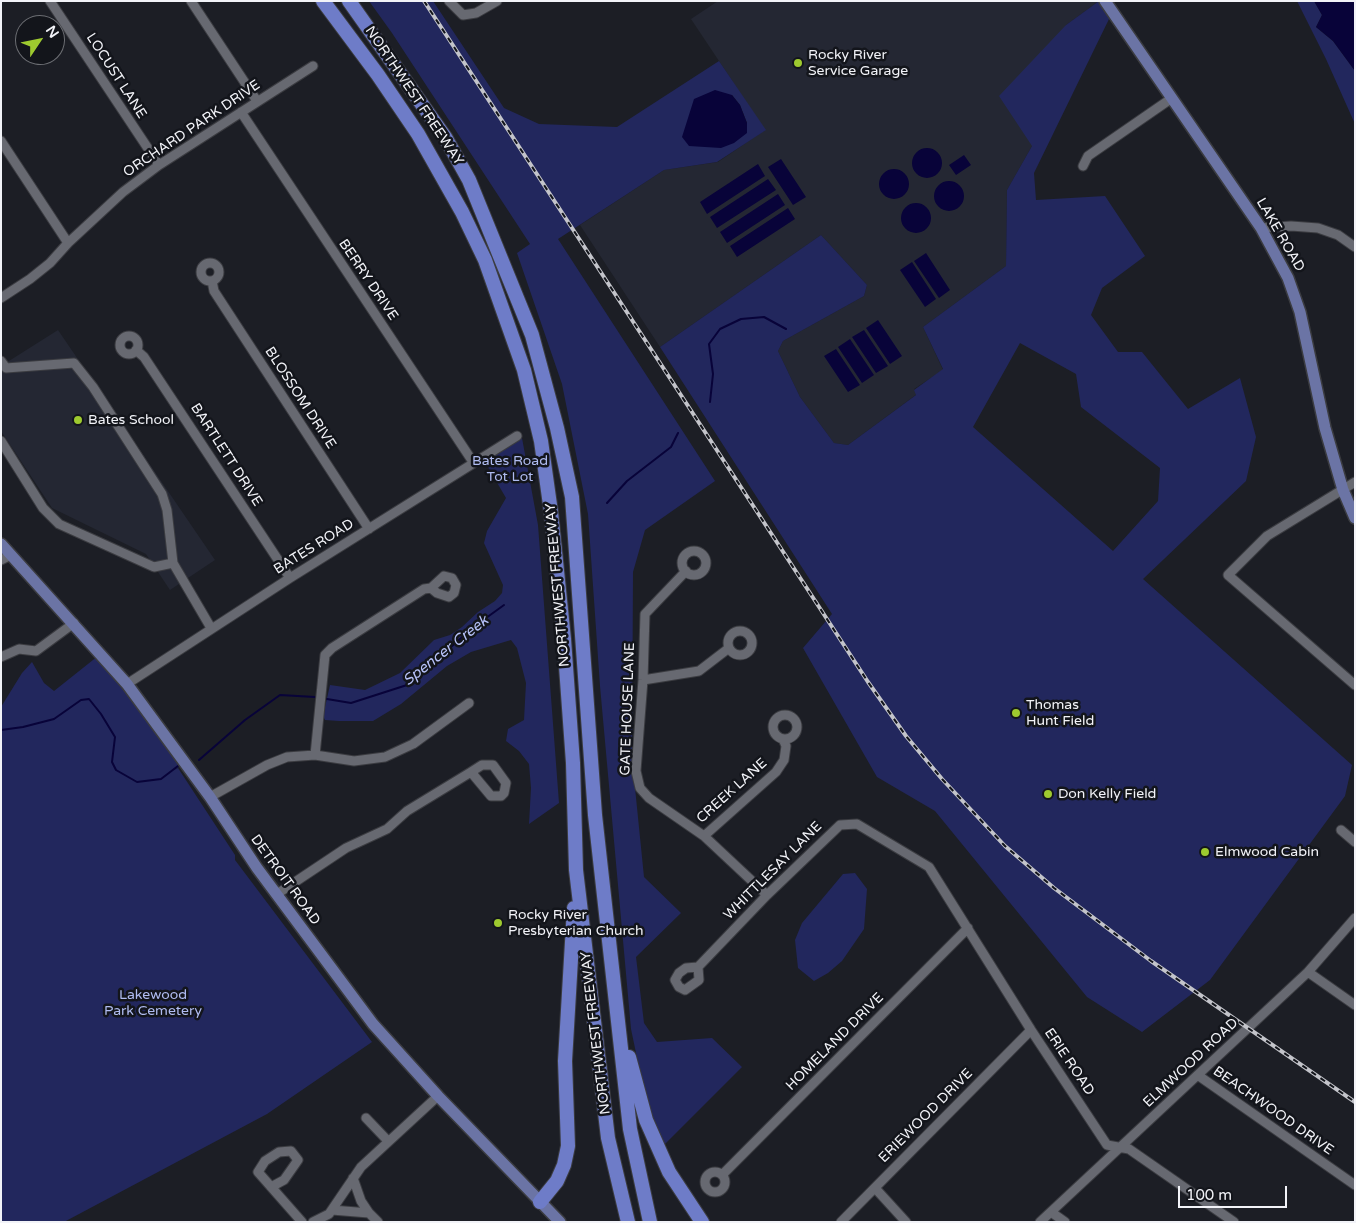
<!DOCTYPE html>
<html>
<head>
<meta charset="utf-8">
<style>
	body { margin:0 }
	#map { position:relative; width:1356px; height:1223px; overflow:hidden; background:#1c1e25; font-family:"Varela Round",sans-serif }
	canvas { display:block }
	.frame { position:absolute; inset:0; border:2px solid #f2f3f8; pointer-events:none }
	.north { position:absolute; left:15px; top:15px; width:50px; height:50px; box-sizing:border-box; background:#13151b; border:1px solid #6c6e73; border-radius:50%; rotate:56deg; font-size:14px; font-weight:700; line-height:20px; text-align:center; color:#f2f3f8 }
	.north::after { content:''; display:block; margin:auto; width:18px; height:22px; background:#9eca2f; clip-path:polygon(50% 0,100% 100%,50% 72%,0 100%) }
	.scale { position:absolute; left:1178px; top:1186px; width:109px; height:22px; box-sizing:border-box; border:2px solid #f2f3f8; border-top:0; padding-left:6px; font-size:15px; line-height:18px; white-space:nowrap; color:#f2f3f8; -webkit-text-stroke:4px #13151b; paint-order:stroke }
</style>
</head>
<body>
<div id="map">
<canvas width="1356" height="1223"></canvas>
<div class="frame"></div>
<div class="north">N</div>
<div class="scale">100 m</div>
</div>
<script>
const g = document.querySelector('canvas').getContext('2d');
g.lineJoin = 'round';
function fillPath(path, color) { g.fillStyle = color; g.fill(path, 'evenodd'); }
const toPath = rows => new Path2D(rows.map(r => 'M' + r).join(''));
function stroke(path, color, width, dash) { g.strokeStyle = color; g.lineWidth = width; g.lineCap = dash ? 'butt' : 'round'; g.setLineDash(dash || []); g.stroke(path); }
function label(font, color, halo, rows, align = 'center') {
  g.font = font + ' "Varela Round",sans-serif'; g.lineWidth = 5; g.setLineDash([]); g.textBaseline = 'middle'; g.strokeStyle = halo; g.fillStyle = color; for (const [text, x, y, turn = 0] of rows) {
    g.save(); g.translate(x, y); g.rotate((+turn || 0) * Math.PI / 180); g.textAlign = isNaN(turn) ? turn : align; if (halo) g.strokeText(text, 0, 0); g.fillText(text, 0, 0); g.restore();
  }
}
fillPath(toPath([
	[718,1,1099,1,1066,25,1032,146,1007,190,1006,266,923,327,943,370,914,389,917,394,848,445,834,443,800,397,778,351,783,341,864,296,867,285,821,235,660,347,580,225,664,170,718,162,765,130,691,19],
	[58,330,215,560,170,590,146,554,52,508,1,431,1,366]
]), '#242733');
fillPath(toPath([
	[369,1,433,1,504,108,539,124,617,127,719,61,766,130,717,162,664,170,558,239,715,481,645,530,633,572,632,758,644,877,681,913,636,957,644,1023,657,1042,712,1038,742,1067,663,1146,645,1096,631,1029,600,686,588,514,562,384,517,253,530,244,392,33],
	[732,95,740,105,747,123,702,146,689,146],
	[1099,1,1110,17,1034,173,1036,200,1105,196,1145,256,1102,288,1091,315,1118,352,1142,352,1188,409,1240,378,1256,437,1246,481,1143,579,1352,765,1345,796,1210,980,1142,1032,1087,997,935,811,877,777,803,648,832,614,660,347,821,235,867,285,864,296,783,341,778,351,800,397,834,443,848,445,916,395,914,390,943,369,923,327,1006,266,1007,190,1032,146,999,96,1066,25],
	[1020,343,1076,374,1081,407,1160,468,1158,501,1113,551,973,427],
	[1297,1,1314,1,1322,15,1316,27,1333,41,1355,71,1355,124,1326,59],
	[522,438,538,525,559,803,529,824,531,788,529,764,519,751,506,741,508,729,524,720,526,683,517,648,511,640,471,652,447,666,401,704,373,721,339,721,325,720,323,716,330,685,365,690,400,673,434,640,450,635,462,627,478,612,495,601,502,593,503,585,484,543,487,531,506,498,485,462],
	[98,656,182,765,174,770,178,768,235,855,235,860,372,1042,267,1114,64,1222,1,1222,1,707,22,673,32,662,44,683,54,691],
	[855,873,867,889,864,929,842,961,828,973,814,981,798,968,795,940,802,923,843,874]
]), '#22275d');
fillPath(toPath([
	[1314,1,1355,1,1355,71,1333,41,1316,27,1322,15],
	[715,90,732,95,740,105,747,123,747,133,734,143,721,148,689,146,682,137,694,99],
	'912 163a15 15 0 1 1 30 0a15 15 0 1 1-30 0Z',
	[964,155,971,165,956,175,949,165],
	[781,159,806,197,793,205,768,167],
	[758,164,765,176,707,214,700,202],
	'879 184a15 15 0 1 1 30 0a15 15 0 1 1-30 0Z',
	[768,179,776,190,717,228,710,217],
	'934 196a15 15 0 1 1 30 0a15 15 0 1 1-30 0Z',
	[778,194,785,205,727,243,720,232],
	'901 218a15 15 0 1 1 30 0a15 15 0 1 1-30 0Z',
	[788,208,795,219,737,257,730,246],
	[926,253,950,290,939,298,914,261],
	[912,262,936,299,925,307,900,270],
	[878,320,902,356,890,364,866,328],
	[864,330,888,366,876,373,852,337],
	[850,339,874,375,862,383,838,347],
	[836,349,860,385,848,392,824,356]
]), '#080339');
stroke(toPath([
	[710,402,713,374,709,344,720,329,741,319,764,317,786,329],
	[607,503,627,481,671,447,678,433],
	[327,699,351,703,407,685,475,626,504,605],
	[1,730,23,727,54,719,81,700,89,699,101,714,115,737,112,762,116,770,137,782,161,779,178,766],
	[199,760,245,720,280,695,315,697]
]), '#080339', 2);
const minor = toPath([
	[50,1,159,165],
	[191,1,257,101],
	[449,1,463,15,476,13,497,1],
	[241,112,473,462],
	[1,141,68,243],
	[1083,166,1088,156,1172,98],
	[1261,228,1291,226,1318,228,1338,235,1355,247],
	'201 272a9 9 0 1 1 18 0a9 9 0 1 1-18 0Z',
	[212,281,214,291,369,529],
	[1,298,30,279,50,263,68,243,123,192,159,165,313,66],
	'120 345a9 9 0 1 1 18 0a9 9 0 1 1-18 0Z',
	[136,350,144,357,290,578],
	[1,361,6,368,74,363,93,387,162,494,167,510,173,563,211,628],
	[1,441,43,508,59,524,154,567,173,563],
	[1355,482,1267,536,1228,575,1355,685],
	'682 563a12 12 0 1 1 24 0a12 12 0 1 1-24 0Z',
	[1,560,11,555],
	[686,571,645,614,643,680,636,771,640,788,649,798,704,836,767,895],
	'728 643a12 12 0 1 1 24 0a12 12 0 1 1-24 0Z',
	[1,657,19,649,36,651,74,623],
	[643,680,699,671,729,648],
	[127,684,290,578,517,436],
	'773 727a12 12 0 1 1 24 0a12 12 0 1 1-24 0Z',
	[315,755,325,655,332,648,424,589,431,588,437,593,449,597,454,593,456,585,452,578,444,576,431,588],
	[210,797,267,765,287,757,315,755,354,761,385,757,413,744,469,703],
	[1341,830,1355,842],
	[704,836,776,772,784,760,786,746,783,739],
	[277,894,346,848,387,829,407,811,471,772,491,796,501,796,504,793,506,783,493,765,482,765,471,772],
	[698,967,699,980,685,990,679,987,675,980,679,973,686,968,698,967,767,895,840,825,857,824,929,867,1031,1030,1107,1145,1129,1149,1234,1222],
	[1308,972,1355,1005],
	[1199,1076,1355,1185],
	[366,1118,388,1141],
	'705 1182a10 10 0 1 1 20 0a10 10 0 1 1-20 0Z',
	[722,1175,968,928],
	[353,1178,361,1201,369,1213],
	[271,1187,284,1180,298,1160,291,1151,279,1152,265,1161,258,1172,302,1222],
	[875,1188,906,1222],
	[332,1210,369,1213,378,1222],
	[1051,1212,1065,1222],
	[313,1222,329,1214,361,1167,438,1096],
	[841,1222,1031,1030],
	[1040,1222,1308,972,1355,918]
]);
const major = toPath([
	[1105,1,1261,228,1288,278,1300,312,1325,428,1343,490,1355,518],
	[1,544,127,684,210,797,257,868,373,1024,438,1096,560,1222]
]);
const highway = toPath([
	[323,1,378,75,418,134,462,212,485,260,524,370,541,441,551,512,564,639,573,763,576,870,608,1138,628,1222],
	[349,1,445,137,469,180,532,335,557,428,572,497,595,815,630,1129,650,1222],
	[629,1057,646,1120,669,1172,702,1222],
	[540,1202,557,1181,564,1165,568,1146,565,1061,574,908]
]);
stroke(minor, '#3b3c41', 11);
stroke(major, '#3b3c41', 14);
stroke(highway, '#3b3c41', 16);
stroke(minor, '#676971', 9);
stroke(major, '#6b74a5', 11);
stroke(highway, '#6e7cc8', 14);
const rail = toPath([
	[424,1,868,682,906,736,942,779,1005,846,1054,888,1151,961,1355,1102]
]);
stroke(rail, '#c3c4ca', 4);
stroke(rail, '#13151b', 2, [5.5]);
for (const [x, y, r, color] of [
	[798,63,5,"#9eca2f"],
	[78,420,5,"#9eca2f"],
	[1016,713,5,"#9eca2f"],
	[1048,794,5,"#9eca2f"],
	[1205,852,5,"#9eca2f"],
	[498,923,5,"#9eca2f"]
]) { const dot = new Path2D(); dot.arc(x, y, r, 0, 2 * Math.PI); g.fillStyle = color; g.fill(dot); stroke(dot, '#13151b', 2); }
label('14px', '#f2f3f8', '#13151b', [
	["Rocky River",808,55],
	["Service Garage",808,71],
	["Bates School",88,420],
	["Thomas",1026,705],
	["Hunt Field",1026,721],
	["Don Kelly Field",1058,794],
	["Elmwood Cabin",1215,852],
	["Rocky River",508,915],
	["Presbyterian Church",508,931]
], 'left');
label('14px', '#f2f3f8', '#13151b', [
	["LOCUST LANE",116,76,57],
	["NORTHWEST FREEWAY",414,96,56],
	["ORCHARD PARK DRIVE",192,129,-34],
	["LAKE ROAD",1280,235,60],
	["BERRY DRIVE",368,280,56],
	["BLOSSOM DRIVE",300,398,57],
	["BARTLETT DRIVE",226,455,57],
	["BATES ROAD",314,547,-32],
	["NORTHWEST FREEWAY",558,585,-95],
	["GATE HOUSE LANE",628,709,-88],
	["CREEK LANE",732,791,-42],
	["WHITTLESAY LANE",773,871,-45],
	["DETROIT ROAD",285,880,54],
	["NORTHWEST FREEWAY",596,1033,-97],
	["HOMELAND DRIVE",835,1042,-45],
	["ERIE ROAD",1069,1062,56],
	["ELMWOOD ROAD",1191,1063,-43],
	["BEACHWOOD DRIVE",1273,1111,35],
	["ERIEWOOD DRIVE",926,1116,-45]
]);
label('14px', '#b0bcf1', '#13151b', [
	["Bates Road",510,461],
	["Tot Lot",510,477],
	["Lakewood",153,995],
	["Park Cemetery",153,1011]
]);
label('italic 15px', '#b6c1f7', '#13151b', [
	["Spencer Creek",446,651,-38]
]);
</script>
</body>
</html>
